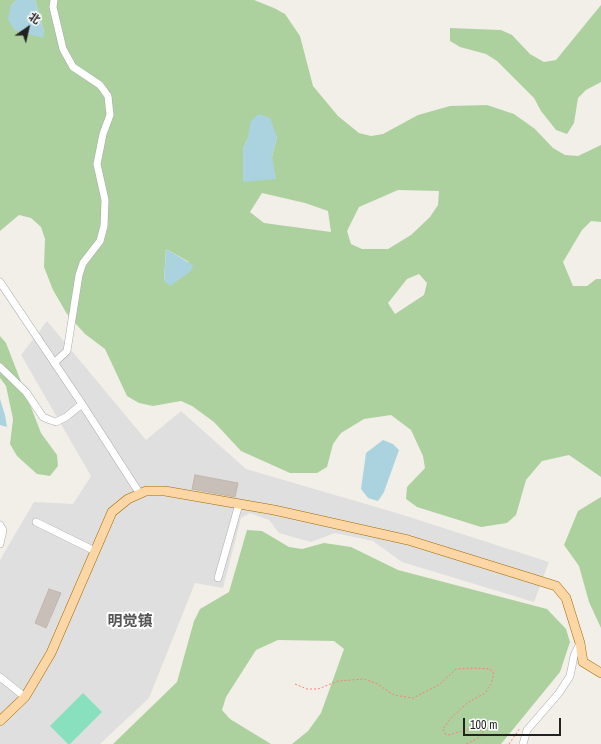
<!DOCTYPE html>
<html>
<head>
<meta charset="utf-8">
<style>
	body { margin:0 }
	#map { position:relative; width:601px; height:744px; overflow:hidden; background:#f2efe9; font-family:"Archivo Narrow","Noto Sans SC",sans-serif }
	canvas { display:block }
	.north { position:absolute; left:8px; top:8px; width:40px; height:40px; -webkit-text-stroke:3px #fff; paint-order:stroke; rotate:34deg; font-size:11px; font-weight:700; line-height:16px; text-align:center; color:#222 }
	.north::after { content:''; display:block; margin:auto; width:14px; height:18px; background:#222; clip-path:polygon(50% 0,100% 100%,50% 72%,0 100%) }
	.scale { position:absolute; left:463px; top:718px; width:98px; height:18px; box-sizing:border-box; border:2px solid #222; border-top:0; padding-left:5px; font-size:12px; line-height:14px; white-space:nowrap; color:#222; -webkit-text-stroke:3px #fff; paint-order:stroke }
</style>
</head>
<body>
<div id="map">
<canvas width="601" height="744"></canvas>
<div class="north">北</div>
<div class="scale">100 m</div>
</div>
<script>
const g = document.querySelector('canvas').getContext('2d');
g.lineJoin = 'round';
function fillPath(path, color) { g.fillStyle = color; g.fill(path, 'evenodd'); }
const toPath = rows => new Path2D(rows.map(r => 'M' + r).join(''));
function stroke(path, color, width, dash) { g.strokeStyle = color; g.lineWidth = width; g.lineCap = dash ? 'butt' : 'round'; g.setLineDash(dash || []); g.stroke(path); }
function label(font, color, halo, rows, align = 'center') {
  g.font = font + ' "Archivo Narrow","Noto Sans SC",sans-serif'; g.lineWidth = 4; g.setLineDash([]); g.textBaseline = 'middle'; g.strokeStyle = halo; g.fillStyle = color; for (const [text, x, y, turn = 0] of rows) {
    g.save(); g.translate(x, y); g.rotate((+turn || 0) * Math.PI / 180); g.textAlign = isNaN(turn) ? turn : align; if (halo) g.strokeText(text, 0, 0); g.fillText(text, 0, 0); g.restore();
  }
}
fillPath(toPath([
	[47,321,146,440,181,411,246,469,400,514,549,562,534,602,402,562,373,541,335,533,311,542,279,533,269,520,250,513,241,518,223,588,195,583,149,698,100,744,0,744,0,560,34,502,73,504,91,476,21,355]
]), '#e0dfdf');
fillPath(toPath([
	[0,0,17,0,11,5,44,32,35,0,254,0,274,8,285,14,300,36,313,86,338,116,359,133,371,136,383,134,418,115,450,106,487,105,514,114,535,129,553,148,565,155,578,156,601,145,601,222,591,221,582,230,563,262,573,286,587,286,596,279,601,279,601,477,569,455,542,461,526,480,516,515,507,523,481,527,417,507,406,499,407,487,425,468,423,456,411,430,391,415,364,419,341,433,333,444,327,467,317,473,290,473,241,451,214,422,192,406,181,401,153,406,139,403,127,396,105,349,85,334,67,314,53,290,44,267,45,239,41,227,31,218,19,215,0,231],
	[277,137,272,156,243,149,247,140],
	[398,190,439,191,438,205,430,217,411,235,388,249,362,249,351,244,347,231,359,207],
	[262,193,305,203,328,211,331,232,264,223,250,212],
	[166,249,189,262,164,281],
	[419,274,427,283,424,295,395,314,388,303,407,279],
	[601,5,601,82,586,90,578,98,574,123,567,134,556,130,541,111,534,98,497,61,486,54,460,47,450,41,450,28,501,30,512,35,530,54,544,62,556,60],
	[0,336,6,343,41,433,57,455,58,466,50,476,37,474,17,456,10,444,13,419,6,386,0,378],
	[601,497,601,628,589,602,579,566,564,545,578,511],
	[247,530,262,531,289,547,302,549,324,543,351,547,398,570,547,609,566,629,570,642,560,672,501,744,292,744,308,731,321,713,344,649,334,641,278,640,256,650,226,697,222,710,230,719,271,744,113,744,177,682,194,621,200,609,229,592]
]), '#add19e');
fillPath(toPath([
	[83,693,102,712,70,744,68,744,50,726]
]), '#88e0be');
fillPath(toPath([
	[17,0,35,0,44,32,43,38,14,30,8,19,11,5],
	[259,114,270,118,277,137,272,156,276,179,243,182,243,149,247,140,251,121],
	[166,249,193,265,191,271,170,286,164,281],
	[0,399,5,415,7,427,0,425],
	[383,440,393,444,399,450,384,492,378,501,368,498,361,489,366,453]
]), '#aad3df');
const building = toPath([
	[195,475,238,483,235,497,192,489,195,475],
	[49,589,61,593,46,628,35,623,49,589]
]);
fillPath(building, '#c7bfb8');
stroke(building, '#c4b6ab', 1);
const minor = toPath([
	[0,282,82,404,140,494],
	[54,363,67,351,79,275,83,263,100,241,104,226,105,200,97,164,103,134,110,115,108,96,100,85,73,67,63,49,53,7,54,0],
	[0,367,26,392,43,417,50,420,56,422,66,417,82,404],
	[36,522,95,551],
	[0,525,3,530,0,544],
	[218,578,239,504],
	[0,677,25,697],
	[523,744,527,730,559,693,570,676,574,656,580,643]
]);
const major = toPath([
	[0,721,25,697,51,653,112,512,128,499,146,491,165,491,274,510,408,540,556,586,566,598,580,643,583,662,601,673]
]);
stroke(minor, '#a9a9a9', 8);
stroke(major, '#a06b00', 10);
stroke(toPath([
	[295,684,307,689,318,689,338,681,363,679,376,683,394,695,413,698,439,685,456,669,474,668,490,669,494,674,491,684,485,693,467,703,450,719,443,729,445,734,449,735,468,729,479,729,483,732,480,737,466,744],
	[509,744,520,728]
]), '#fa8072', 1, [2, 2]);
stroke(minor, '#fff', 7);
stroke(major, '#fcd6a4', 9);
label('bold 15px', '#555', '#fff', [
	["明觉镇",130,622]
]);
</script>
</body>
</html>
